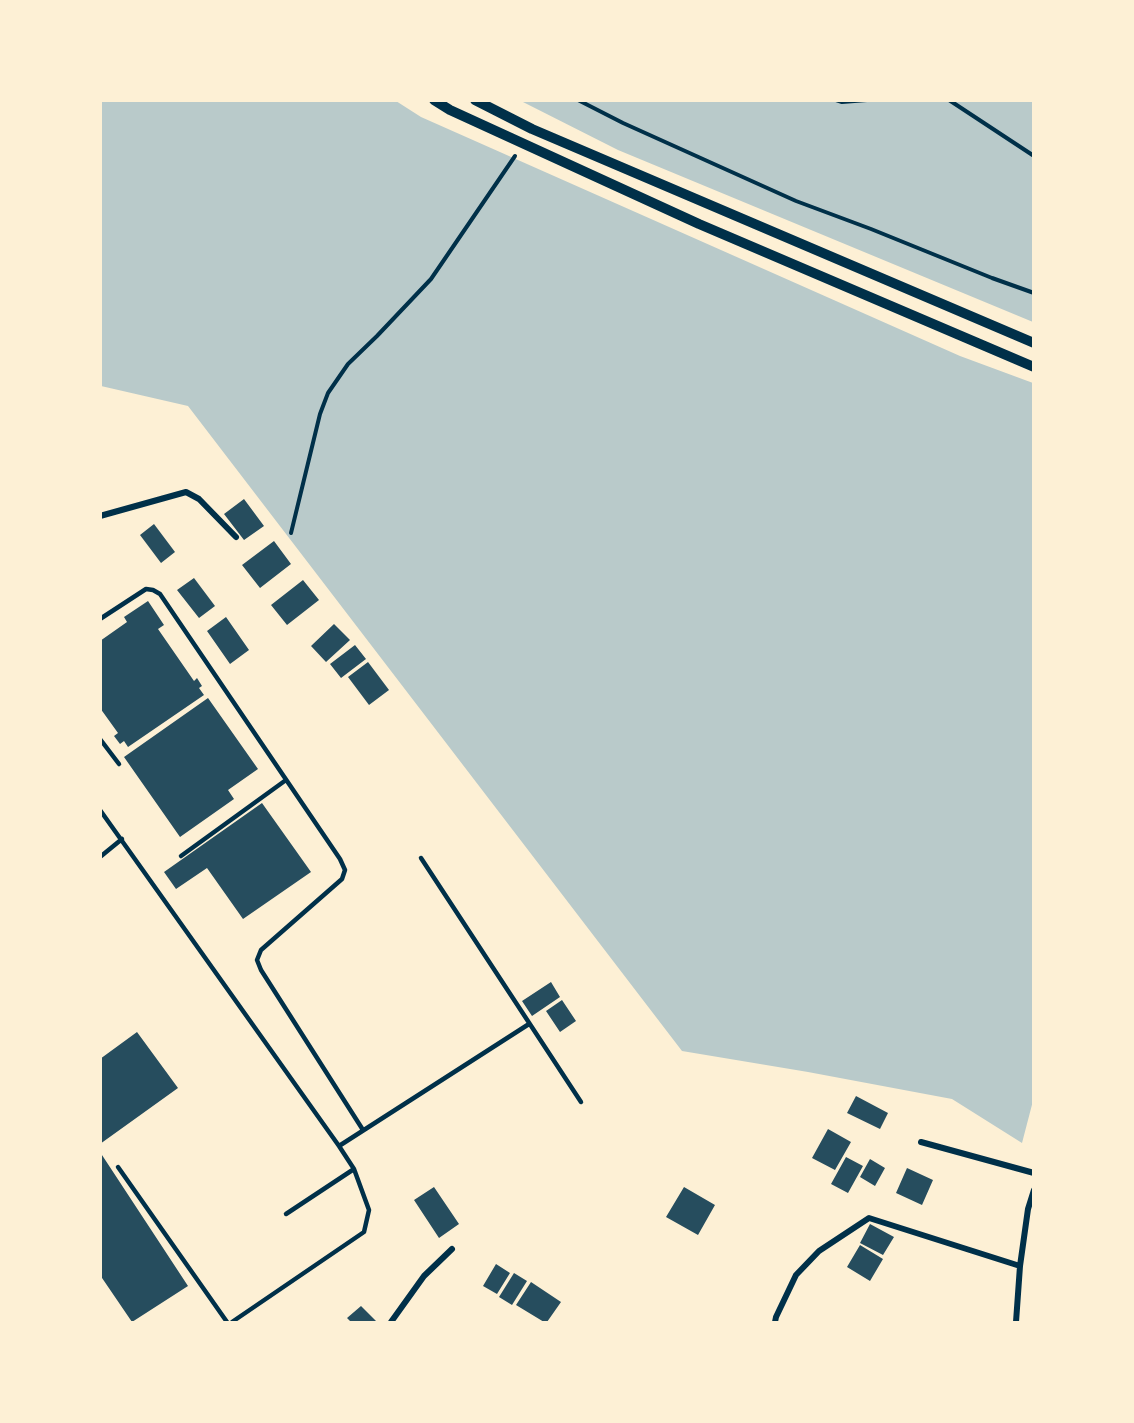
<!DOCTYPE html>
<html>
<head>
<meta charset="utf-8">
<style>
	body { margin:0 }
	#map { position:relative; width:1134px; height:1423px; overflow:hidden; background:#fdf0d5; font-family:"Space Grotesk",sans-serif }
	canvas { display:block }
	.frame { position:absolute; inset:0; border:102px solid #fdf0d5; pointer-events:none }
</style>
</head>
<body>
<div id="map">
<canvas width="1134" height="1423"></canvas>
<div class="frame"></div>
</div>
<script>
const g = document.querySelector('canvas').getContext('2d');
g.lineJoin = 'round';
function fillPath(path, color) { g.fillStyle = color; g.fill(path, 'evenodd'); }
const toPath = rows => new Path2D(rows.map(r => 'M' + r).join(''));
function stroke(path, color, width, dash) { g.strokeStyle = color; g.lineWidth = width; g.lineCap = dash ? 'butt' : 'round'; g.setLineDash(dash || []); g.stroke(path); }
fillPath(toPath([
	[101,100,396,101,421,117,960,356,1033,383,1034,1097,1022,1143,952,1099,808,1072,682,1051,188,406,101,386],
	[521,101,1033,101,1033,322,618,150]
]), '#b9caca');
fillPath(toPath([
	[244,499,264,526,244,540,224,514],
	[154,524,175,552,161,563,140,535],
	[274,541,291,564,260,588,242,565],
	[194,578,215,606,199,618,177,590],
	[303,580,319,600,287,625,271,605],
	[148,601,164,625,158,629,194,681,197,678,202,686,199,688,204,695,128,747,124,741,120,744,114,736,118,733,100,708,100,641,127,622,124,617],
	[226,617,249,650,230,664,207,631],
	[334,624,350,640,326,662,311,646],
	[355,645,366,659,341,678,330,664],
	[368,662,389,690,369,705,348,677],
	[208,698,258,769,228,790,234,799,180,837,124,757],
	[262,803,311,872,243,919,207,868,176,889,164,872],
	[551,982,560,997,532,1016,522,1001],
	[562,1000,576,1021,560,1032,546,1011],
	[137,1032,178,1088,100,1144,100,1059],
	[856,1096,888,1113,880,1129,847,1113],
	[828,1129,851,1142,835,1170,812,1158],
	[100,1152,188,1286,132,1322,100,1275],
	[846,1157,863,1166,848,1193,831,1184],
	[870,1159,885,1168,875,1186,860,1177],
	[907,1168,933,1180,922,1205,896,1193],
	[434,1187,459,1224,439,1238,414,1200],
	[684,1187,715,1205,698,1235,666,1217],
	[870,1224,894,1237,883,1255,860,1243],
	[860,1245,883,1259,870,1281,847,1267],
	[496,1264,510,1273,497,1294,483,1286],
	[514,1273,527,1281,512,1305,499,1297],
	[531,1282,561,1302,547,1322,544,1322,516,1305],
	[361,1306,377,1322,351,1322,347,1318]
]), '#264d5e');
stroke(toPath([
	[578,100,623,123,796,201,871,229,992,278,1034,293],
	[836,100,842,102,867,100],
	[949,100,1034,156],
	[291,533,320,414,328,393,348,364,377,336,431,279,515,156]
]), '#003049', 4);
stroke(toPath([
	[100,619,146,589,153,590,160,594,340,859,345,870,342,879,261,950,257,960,261,970,363,1130],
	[100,739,119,764],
	[100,810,339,1146,354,1169,369,1210,364,1232,232,1322],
	[181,856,286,780],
	[100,857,122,839],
	[421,858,581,1102],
	[339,1146,529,1024],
	[118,1167,227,1322],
	[286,1214,354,1169]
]), '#003049', 4.5);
stroke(toPath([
	[100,516,186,492,199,499,236,537],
	[921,1142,1034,1173],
	[391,1322,424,1276,452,1249],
	[775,1322,776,1317,796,1275,819,1251,869,1218,1020,1266],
	[1016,1322,1020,1266,1028,1209,1034,1190]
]), '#003049', 6);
stroke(toPath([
	[434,100,450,110,699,224,1034,367],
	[475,100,532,129,1034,343]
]), '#003049', 10);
</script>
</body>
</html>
